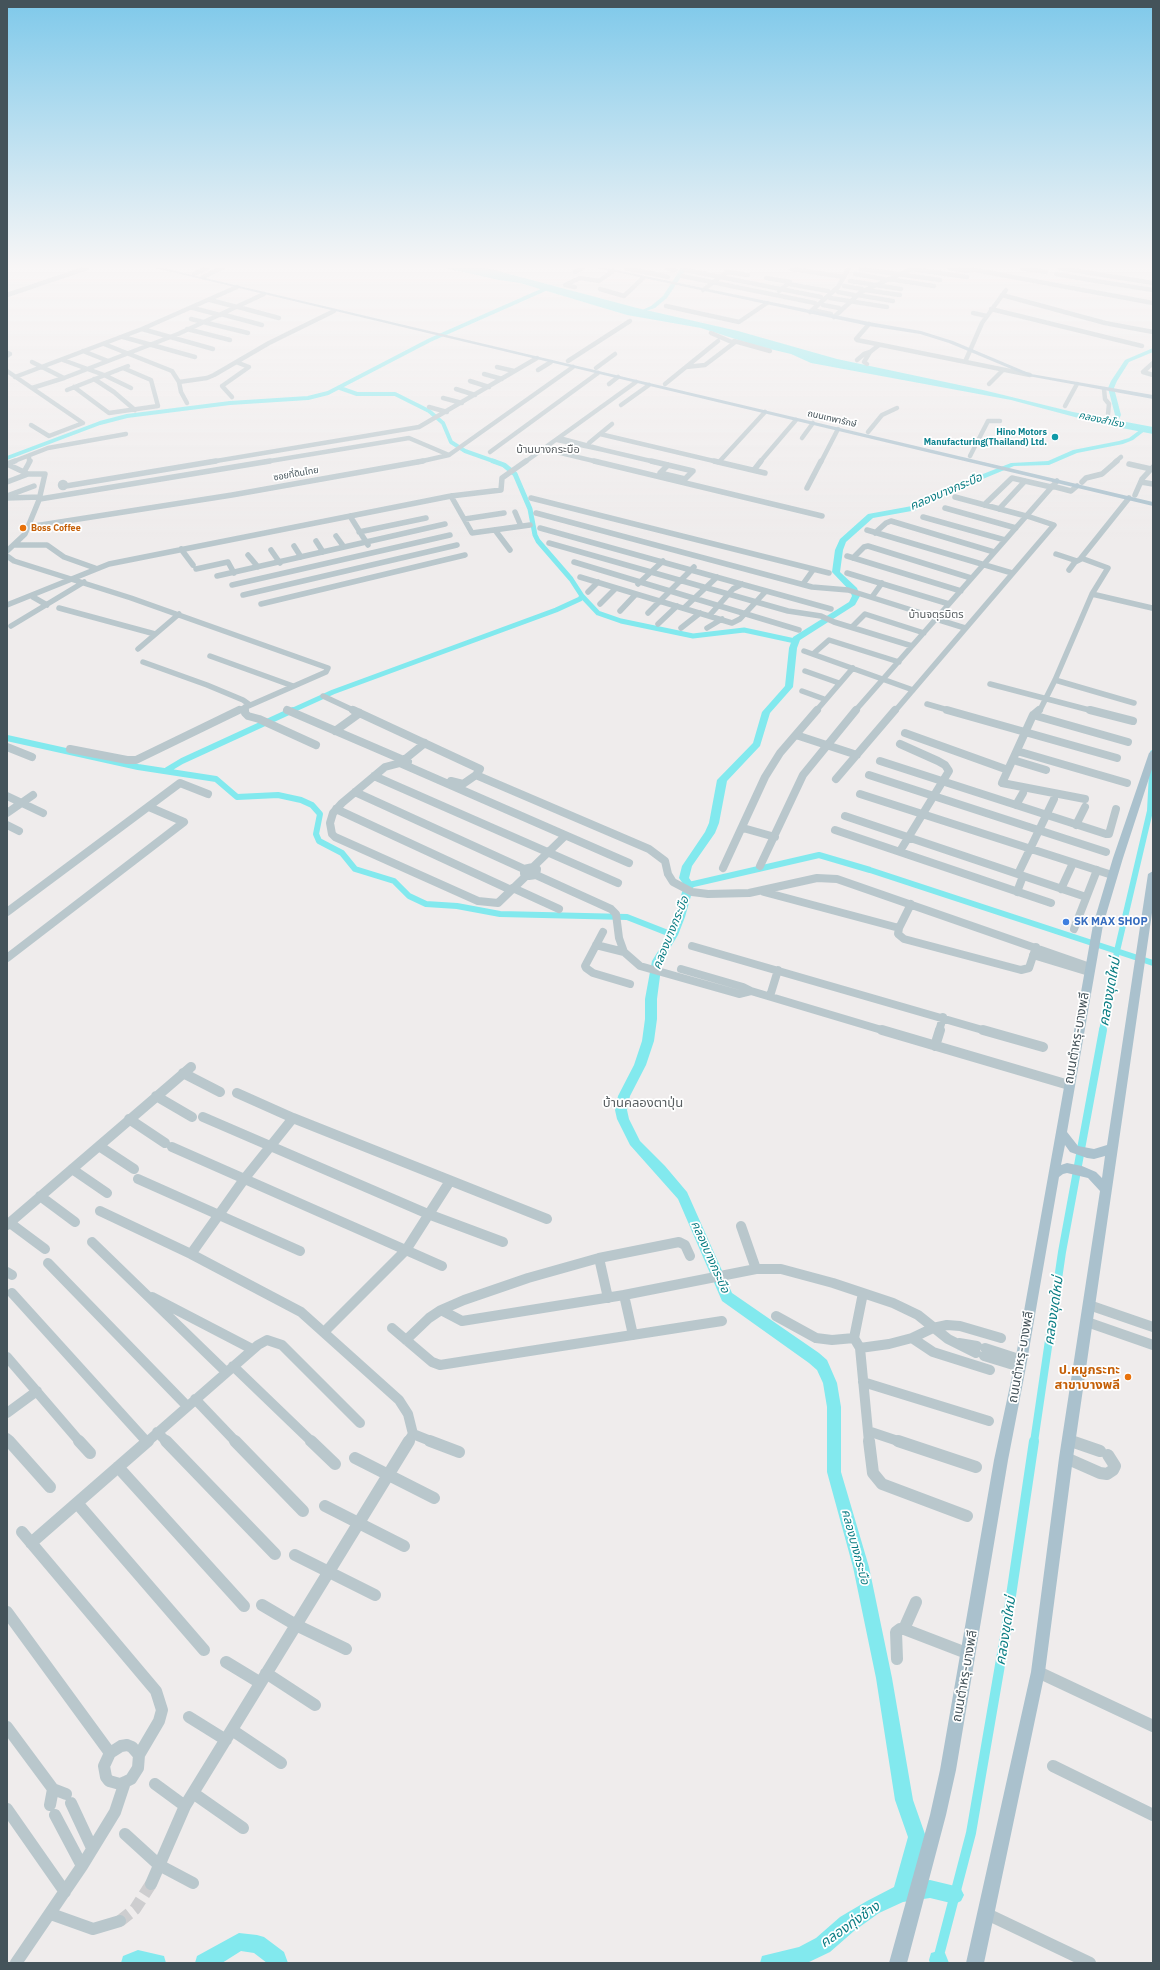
<!DOCTYPE html>
<html>
<head>
<meta charset="utf-8">
<style>
	body { margin:0 }
	#map { position:relative; width:1160px; height:1970px; overflow:hidden; background:#efecec; font-family:"IBM Plex Sans",sans-serif }
	canvas { display:block }
	.frame { position:absolute; inset:0; border:8px solid #44535a; pointer-events:none }
</style>
</head>
<body>
<div id="map">
<canvas width="1160" height="1970"></canvas>
<div class="frame"></div>
</div>
<script>
const g = document.querySelector('canvas').getContext('2d');
g.lineJoin = 'round';
function fillPath(path, color) { g.fillStyle = color; g.fill(path, 'evenodd'); }
const toPath = rows => new Path2D(rows.map(r => 'M' + r).join(''));
function stroke(path, color, width, dash) { g.strokeStyle = color; g.lineWidth = width; g.lineCap = dash ? 'butt' : 'round'; g.setLineDash(dash || []); g.stroke(path); }
function label(font, color, halo, rows, align = 'center') {
  g.font = font + ' "IBM Plex Sans","Noto Sans Thai",sans-serif'; g.lineWidth = 3.5; g.setLineDash([]); g.textBaseline = 'middle'; g.strokeStyle = halo; g.fillStyle = color; for (const [text, x, y, turn = 0] of rows) {
    g.save(); g.translate(x, y); g.rotate((+turn || 0) * Math.PI / 180); g.textAlign = isNaN(turn) ? turn : align; if (halo) g.strokeText(text, 0, 0); g.fillText(text, 0, 0); g.restore();
  }
}
fillPath(toPath([
	[445,268,484,268,494,270,637,308,738,331,837,359,983,390,1073,412,1153,427,1153,434,1101,424,1011,400,811,363,791,354,757,346,701,328,627,315,520,283,499,280]
]), '#82e9ee');
stroke(toPath([
	[340,388,357,394,395,394,429,411,443,423,451,442,465,451,496,462],
	[7,458,100,423,127,416,230,403,308,398,328,393,430,340,550,287]
]), '#82e9ee', 4);
stroke(toPath([
	[582,596,598,613,621,621,693,636,744,630,795,641],
	[291,711,333,692,556,610,580,599,582,596,571,579,538,541,535,535,530,509,515,474,504,465,493,461]
]), '#82e9ee', 5);
stroke(toPath([
	[7,738,138,767,216,779,237,797,278,795,301,800,312,805,320,814,316,834,319,841,342,853,355,869,394,881,409,896,426,904,457,906,500,914,627,917,673,935],
	[167,770,182,761,293,710],
	[689,885,819,855,870,870,1153,963],
	[1102,1031,1117,951,1150,811,1153,753]
]), '#82e9ee', 6);
stroke(toPath([
	[1034,1442,1062,1252,1103,1030]
]), '#82e9ee', 8);
stroke(toPath([
	[937,1963,971,1833,1005,1636,1034,1441]
]), '#82e9ee', 10);
fillPath(toPath([
	[681,268,687,268,667,298,655,308,640,313,640,311,651,306,663,296,681,268],
	[1153,348,1153,352,1129,362,1117,381,1114,388,1121,415,1116,425,1112,425,1115,415,1108,388,1111,381,1125,360,1153,348],
	[1141,429,1146,430,1133,440,1123,444,1077,453,1049,465,1014,466,930,501,917,510,873,518,846,542,843,550,840,572,857,588,860,596,855,605,800,640,797,648,793,687,770,713,760,746,727,781,719,823,715,833,692,866,689,878,694,885,685,917,678,935,662,961,657,999,657,1019,654,1041,646,1065,630,1096,627,1110,629,1119,640,1141,665,1166,687,1192,732,1293,819,1353,827,1360,837,1383,841,1407,841,1472,869,1567,892,1678,913,1800,926,1837,913,1882,930,1880,955,1886,961,1889,964,1895,961,1901,955,1904,930,1898,903,1902,879,1913,854,1931,830,1952,807,1963,760,1963,762,1956,799,1947,816,1938,840,1917,867,1901,894,1887,908,1837,895,1800,876,1678,853,1567,827,1472,827,1407,823,1383,817,1370,809,1363,722,1301,678,1199,630,1145,617,1119,615,1110,618,1096,634,1065,642,1041,645,1019,645,999,652,961,668,935,675,917,684,885,679,878,682,866,705,832,709,823,717,780,753,743,762,712,785,686,789,648,793,637,849,602,852,596,850,591,832,572,835,550,840,539,868,514,912,506,924,497,1011,463,1048,461,1073,450,1119,441,1129,438,1141,429],
	[239,1933,257,1935,264,1937,284,1952,288,1963,267,1963,254,1953,241,1951,222,1963,195,1963,197,1956,239,1933],
	[138,1950,164,1956,166,1963,121,1963,123,1956,138,1950],
	[938,1951,945,1953,949,1963,930,1963,929,1960,931,1953,938,1951]
]), '#82e9ee');
stroke(toPath([
	[120,1921,135,1909,151,1884]
]), '#cdcdcf', 12, [12, 6]);
stroke(toPath([
	[626,268,668,277],
	[667,268,675,270],
	[949,268,968,271],
	[964,268,1153,303],
	[1022,268,1046,272],
	[1059,268,1153,283],
	[792,269,844,277],
	[861,269,940,280],
	[911,269,967,277],
	[685,270,821,297],
	[575,272,582,268],
	[194,274,208,268],
	[855,274,884,279],
	[1056,274,1102,282,1096,281],
	[682,276,815,303],
	[203,277,222,268],
	[766,278,790,282,779,291],
	[888,279,934,286],
	[850,281,901,289],
	[1102,282,1153,290],
	[789,284,828,291],
	[844,286,862,289],
	[575,287,565,285,580,278,599,281,613,271],
	[600,289,624,296,643,278],
	[703,290,727,272,748,275],
	[865,290,900,295],
	[838,292,854,295],
	[7,295,87,268],
	[857,295,893,301],
	[1002,295,1105,323,1153,332],
	[830,298,887,307],
	[210,300,237,307],
	[823,305,839,308],
	[666,306,739,322,767,303],
	[238,307,279,318],
	[193,308,220,315],
	[991,309,1142,346],
	[817,311,831,314],
	[810,312,838,287,849,268],
	[973,313,987,316],
	[221,314,262,325],
	[834,317,861,292,914,268],
	[191,319,248,333],
	[869,324,856,339,857,340,1030,375],
	[142,329,213,349],
	[187,329,230,340],
	[123,337,195,357],
	[734,341,770,351],
	[104,344,172,371,179,382,181,392,187,403],
	[83,351,108,361],
	[7,353,10,354,7,356],
	[63,360,104,375,131,388],
	[857,360,864,354,870,352],
	[568,361,630,321],
	[32,362,64,378],
	[965,362,982,323,1006,290],
	[1153,363,1143,372,1153,375],
	[867,364,864,362,870,352,879,345],
	[497,367,514,371],
	[686,367,705,365,734,343,711,333],
	[596,368,615,354],
	[538,370,551,362],
	[7,371,83,423],
	[484,374,502,379],
	[15,377,142,329,237,287],
	[94,379,114,392,135,410],
	[470,381,489,387],
	[179,382,207,378,214,375,269,343,334,311],
	[609,384,618,377],
	[665,384,718,341],
	[989,384,1003,370],
	[74,387,109,413,158,406,151,380,123,368],
	[32,388,64,378,178,334,264,294],
	[456,389,475,395],
	[1104,389,1105,399,1109,404,1108,414],
	[67,390,128,366],
	[232,397,222,386,249,367,236,362],
	[443,398,462,403],
	[621,405,649,385],
	[1065,406,1077,384],
	[429,407,447,412],
	[31,425,49,436,83,423],
	[868,432,882,415,897,408],
	[600,434,718,462],
	[802,438,813,423],
	[557,440,604,450,559,438],
	[589,443,612,424],
	[544,449,598,462],
	[604,450,655,462],
	[490,452,598,373],
	[29,456,29,462],
	[970,456,988,421,1000,421],
	[12,462,48,448,126,434],
	[210,462,419,427,537,358],
	[264,462,409,438,449,455],
	[418,462,449,455,573,367],
	[525,462,636,382],
	[719,462,765,412],
	[760,462,796,420],
	[821,462,838,429],
	[1115,462,1121,457]
]), '#b9c7cc', 4.5);
stroke(toPath([
	[594,461,822,516],
	[651,461,668,465],
	[714,461,765,473],
	[7,464,15,461],
	[7,464,28,474],
	[1129,464,1151,469],
	[668,465,693,471,685,479,660,473,668,465],
	[754,470,761,461],
	[24,472,30,461],
	[7,482,28,474,45,474,39,500,25,534,7,551],
	[1082,482,1086,478,1102,474,1117,461],
	[1141,482,1153,484],
	'60.5 485a2.5 2.5 0 1 1 5 0a2.5 2.5 0 1 1-5 0Z',
	[66,486,216,461],
	[1052,486,1071,491,1077,486],
	[807,488,821,461],
	[1135,495,1142,479,1153,467],
	[7,496,34,486],
	[451,496,472,533,530,525],
	[955,497,1026,516],
	[7,498,40,497],
	[531,498,829,573],
	[40,499,270,461],
	[984,505,1012,478,1051,487],
	[945,508,1016,528],
	[999,509,1025,481],
	[515,512,521,526],
	[536,513,812,587,848,590,937,618],
	[350,516,368,545],
	[923,517,1005,540],
	[465,519,504,513],
	[28,527,232,495,423,461],
	[540,528,831,609],
	[495,530,510,550],
	[867,530,1012,573],
	[359,532,426,518],
	[875,533,886,523,891,521,994,552],
	[336,536,344,547],
	[316,541,323,552],
	[549,543,788,611,821,616,834,622,912,646],
	[14,545,47,545,64,557,95,568],
	[294,546,301,557],
	[181,549,193,565],
	[271,550,280,563],
	[1056,554,1077,561],
	[248,555,258,567],
	[7,556,14,561,131,598,328,668,326,672,237,711],
	[847,556,961,591],
	[853,558,864,547,868,546,971,578],
	[574,562,799,630],
	[196,569,228,562,234,573],
	[1069,570,1075,562,1081,559],
	[847,573,949,604],
	[217,576,445,524],
	[580,577,732,623,740,619,766,591],
	[638,584,663,561],
	[803,584,813,570],
	[232,585,450,535],
	[588,592,598,582],
	[1092,594,1152,608],
	[243,595,457,545],
	[33,597,47,605],
	[872,597,882,583],
	[261,604,465,555],
	[600,604,616,588],
	[7,605,109,564,451,496,501,490,502,478,526,461],
	[59,608,155,634],
	[684,608,717,577],
	[620,611,636,594],
	[648,613,694,567],
	[709,616,733,589,742,584],
	[936,619,965,628],
	[658,624,677,606],
	[11,626,84,582],
	[852,627,865,614,924,633],
	[681,628,700,613],
	[707,628,722,619],
	[138,649,179,614],
	[804,651,913,690],
	[813,654,829,640,899,662],
	[210,656,293,686],
	[143,662,207,685,243,700,250,705],
	[805,671,839,683],
	[1055,680,1134,703],
	[990,684,1093,711],
	[802,691,824,699],
	[323,696,355,711],
	[927,704,951,711],
	[245,707,245,711],
	[287,710,289,711],
	[816,711,853,668],
	[855,711,1057,481],
	[895,711,1054,525,1027,516],
	[1038,711,1041,708,1055,680,1092,594,1108,568,1081,558,1129,498]
]), '#b9c7cc', 5.5);
stroke(toPath([
	[245,710,245,713,248,716,259,719,316,745],
	[287,710,408,762],
	[353,710,480,769,476,775,463,784,451,781],
	[947,710,1117,758],
	[1039,710,1033,715,1002,783,1085,799],
	[1090,710,1133,721],
	[1033,715,1128,742],
	[335,731,360,713],
	[905,733,1008,770],
	[796,735,857,755],
	[900,744,938,761,945,765,949,771,900,851],
	[7,747,32,757],
	[70,749,127,760,136,760,239,710],
	[1017,751,1127,783],
	[404,760,425,743],
	[1013,760,1046,770],
	[880,761,1106,834,1109,834,1116,809],
	[476,775,649,849,665,861,668,874,673,882,692,892,708,894,749,893,817,878,837,879,1090,967],
	[869,775,1106,852],
	[374,776,618,883],
	[836,779,895,710],
	[355,792,524,869],
	[860,794,1112,875],
	[7,796,43,813],
	[1016,805,1023,793],
	[336,809,511,890],
	[7,813,33,795],
	[845,816,1086,897],
	[7,825,19,831],
	[1076,825,1085,807],
	[743,828,775,837],
	[835,830,1051,903],
	[760,866,803,775,856,710],
	[533,867,537,869,536,875,529,876,524,874,524,869,533,867],
	[533,867,565,836],
	[723,868,765,777,780,753,817,710],
	[1018,874,1054,799],
	[536,875,611,909,616,914,619,938,624,952,640,966,739,994,751,991,885,1031],
	[526,876,498,903,478,901,335,837,332,834,330,823,333,813,342,803,385,767,400,763,629,863],
	[513,888,559,909],
	[1061,889,1073,863],
	[764,892,899,928],
	[1017,892,1023,876],
	[911,904,899,928,898,934,904,939,1021,970,1029,968,1036,947],
	[7,912,180,783,208,794],
	[1074,929,1097,870],
	[603,932,585,966,586,968,593,973,630,984],
	[596,945,624,952],
	[692,946,986,1031],
	[1033,955,1089,972],
	[7,958,184,822,149,807],
	[681,969,743,987,751,991],
	[770,996,778,970],
	[939,1031,943,1017]
]), '#b9c7cc', 8);
stroke(toPath([
	[882,1030,1069,1085],
	[983,1030,1043,1047],
	[935,1046,940,1030],
	[183,1073,220,1092],
	[237,1093,293,1118,547,1219],
	[156,1096,192,1117],
	[203,1117,428,1214,503,1242],
	[129,1119,165,1143],
	[99,1146,134,1169],
	[172,1147,442,1266],
	[72,1169,107,1193],
	[138,1179,300,1251],
	[40,1196,75,1222],
	[100,1211,191,1254,301,1312,399,1400,408,1414,413,1434,408,1442],
	[10,1223,45,1249],
	[7,1225,191,1067],
	[741,1226,756,1269],
	[92,1242,226,1372],
	[191,1254,245,1178,293,1118],
	[599,1258,608,1298],
	[48,1263,187,1406],
	[7,1272,12,1275],
	[12,1293,147,1442],
	[624,1295,633,1335],
	[152,1297,252,1349],
	[1089,1305,1153,1327],
	[441,1310,462,1321,624,1295,756,1269,781,1269,833,1283,893,1303,918,1315,948,1339,976,1353],
	[776,1316,816,1338,832,1340,854,1338,860,1348,869,1442],
	[1087,1322,1153,1345],
	[392,1328,432,1362,440,1365,722,1321],
	[324,1332,406,1250,450,1181],
	[854,1338,863,1293],
	[912,1338,933,1352,990,1370],
	[406,1340,429,1318,441,1310,464,1300,528,1278,599,1258,679,1242,685,1245,690,1256],
	[959,1343,977,1346],
	[860,1348,889,1344,912,1338,933,1328,947,1325,960,1326,1001,1338],
	[985,1348,1022,1360],
	[984,1356,1020,1367],
	[7,1357,80,1442],
	[233,1366,312,1442],
	[863,1382,989,1421],
	[195,1399,236,1442],
	[7,1413,37,1391],
	[868,1431,901,1442],
	[157,1432,167,1442],
	[413,1434,433,1442],
	[7,1438,10,1442],
	[1069,1440,1074,1442],
	[147,1442,258,1345,267,1340,282,1345,360,1423]
]), '#b9c7cc', 10);
stroke(toPath([
	[9,1441,50,1487],
	[79,1441,90,1453],
	[146,1441,147,1442],
	[166,1441,275,1554],
	[235,1441,303,1511],
	[311,1441,335,1464],
	[430,1441,459,1452],
	[869,1441,873,1473,882,1484,967,1516],
	[898,1441,976,1467],
	[1071,1441,1100,1451],
	[355,1458,434,1498],
	[1066,1458,1100,1473,1107,1474,1113,1470,1115,1466,1108,1455],
	[118,1467,244,1606],
	[77,1503,204,1650],
	[325,1506,404,1546],
	[22,1532,156,1691,162,1710,159,1721,139,1755],
	[31,1543,148,1441],
	[295,1555,375,1595],
	[262,1605,296,1625,346,1649],
	[7,1612,110,1753],
	[904,1629,969,1654],
	[897,1659,896,1632,900,1629,904,1629,916,1602],
	[226,1662,259,1682],
	[1038,1672,1153,1726],
	[266,1673,315,1705],
	[189,1717,226,1740],
	[7,1727,53,1789,66,1794],
	[232,1730,281,1763],
	[127,1745,132,1747,139,1755,138,1768,131,1779,125,1782,120,1784,109,1781,106,1777,104,1766,110,1753,121,1746,127,1745],
	[1053,1766,1153,1815],
	[155,1784,185,1806],
	[193,1793,243,1828],
	[71,1803,92,1848],
	[50,1805,53,1789],
	[7,1809,65,1892],
	[55,1815,82,1866],
	[125,1834,159,1865,193,1883],
	[151,1884,185,1806,409,1441],
	[51,1914,93,1929,120,1921],
	[987,1914,1090,1963],
	[16,1963,82,1866,115,1812,125,1782]
]), '#b9c7cc', 12);
fillPath(toPath([
	[155,268,163,268,1153,502,1153,506,155,268],
	[597,268,606,268,869,322,921,331,953,341,1031,374,1153,395,1153,399,1028,376,949,343,920,334,869,326,597,268],
	[1153,750,1153,766,1123,858,1103,925,1067,1132,1078,1146,1094,1149,1107,1145,1148,874,1153,871,1153,906,1073,1458,1045,1672,984,1963,966,1963,1031,1672,1059,1458,1100,1191,1088,1178,1067,1173,1063,1174,1059,1177,1026,1367,1008,1460,956,1770,946,1815,907,1963,889,1963,930,1815,940,1770,994,1460,1014,1367,1093,925,1113,858,1149,753,1153,750],
	[1065,1145,1070,1152,1087,1158,1094,1159,1105,1156,1102,1178,1096,1172,1082,1166,1067,1163,1061,1165,1065,1145]
]), '#aac1cd');
const sky = g.createLinearGradient(0, 0, 0, 544);
sky.addColorStop(0, '#7fc9ea');
sky.addColorStop(0.49, '#f8f6f6');
sky.addColorStop(1, '#f8f6f600');
g.fillStyle = sky;
g.fillRect(0, 0, 1160, 544);
for (const [x, y, r, color] of [
	[1055,437,4,"#0f9aa8"],
	[23,528,4,"#e8710a"],
	[1066,922,4,"#3f7fe0"],
	[1128,1377,4,"#e8710a"]
]) { const dot = new Path2D(); dot.arc(x, y, r, 0, 2 * Math.PI); g.fillStyle = color; g.fill(dot); stroke(dot, '#fff', 1.5); }
label('9px', '#44535a', '#fff', [
	["ถนนเทพารักษ์",832,419,13],
	["ซอยที่ดินไทย",296,474,-10]
]);
label('bold 9px', '#0d838f', '#fff', [
	["Hino Motors",1047,432],
	["Manufacturing(Thailand) Ltd.",1047,442]
], 'right');
label('bold 9px', '#c56008', '#fff', [
	["Boss Coffee",31,528]
], 'left');
label('italic 10px', '#0a7d83', '#fff', [
	["คลองสำโรง",1101,420,12]
]);
label('11px', '#585e61', '#fff', [
	["บ้านบางกระบือ",548,450],
	["บ้านจตุรมิตร",936,615]
]);
label('bold 11px', '#366cbe', '#fff', [
	["SK MAX SHOP",1074,922]
], 'left');
label('italic 12px', '#0a7d83', '#fff', [
	["คลองบางกระบือ",946,492,-23],
	["คลองบางกระบือ",671,933,-68],
	["คลองบางกระบือ",710,1257,66],
	["คลองบางกระบือ",855,1547,75]
]);
label('13px', '#44535a', '#fff', [
	["ถนนตำหรุ-บางพลี",1077,1038,-80],
	["ถนนตำหรุ-บางพลี",1021,1357,-80],
	["ถนนตำหรุ-บางพลี",965,1676,-80]
]);
label('13px', '#585e61', '#fff', [
	["บ้านคลองตาปุ่น",643,1103]
]);
label('bold 13px', '#c56008', '#fff', [
	["ป.หมูกระทะ",1120,1370],
	["สาขาบางพลี",1120,1385]
], 'right');
label('italic 14px', '#0a7d83', '#fff', [
	["คลองขุดใหม่",1110,992,-80],
	["คลองขุดใหม่",1054,1311,-82],
	["คลองขุดใหม่",1006,1631,-81],
	["คลองทุ่งช้าง",850,1925,-35]
]);
</script>
</body>
</html>
